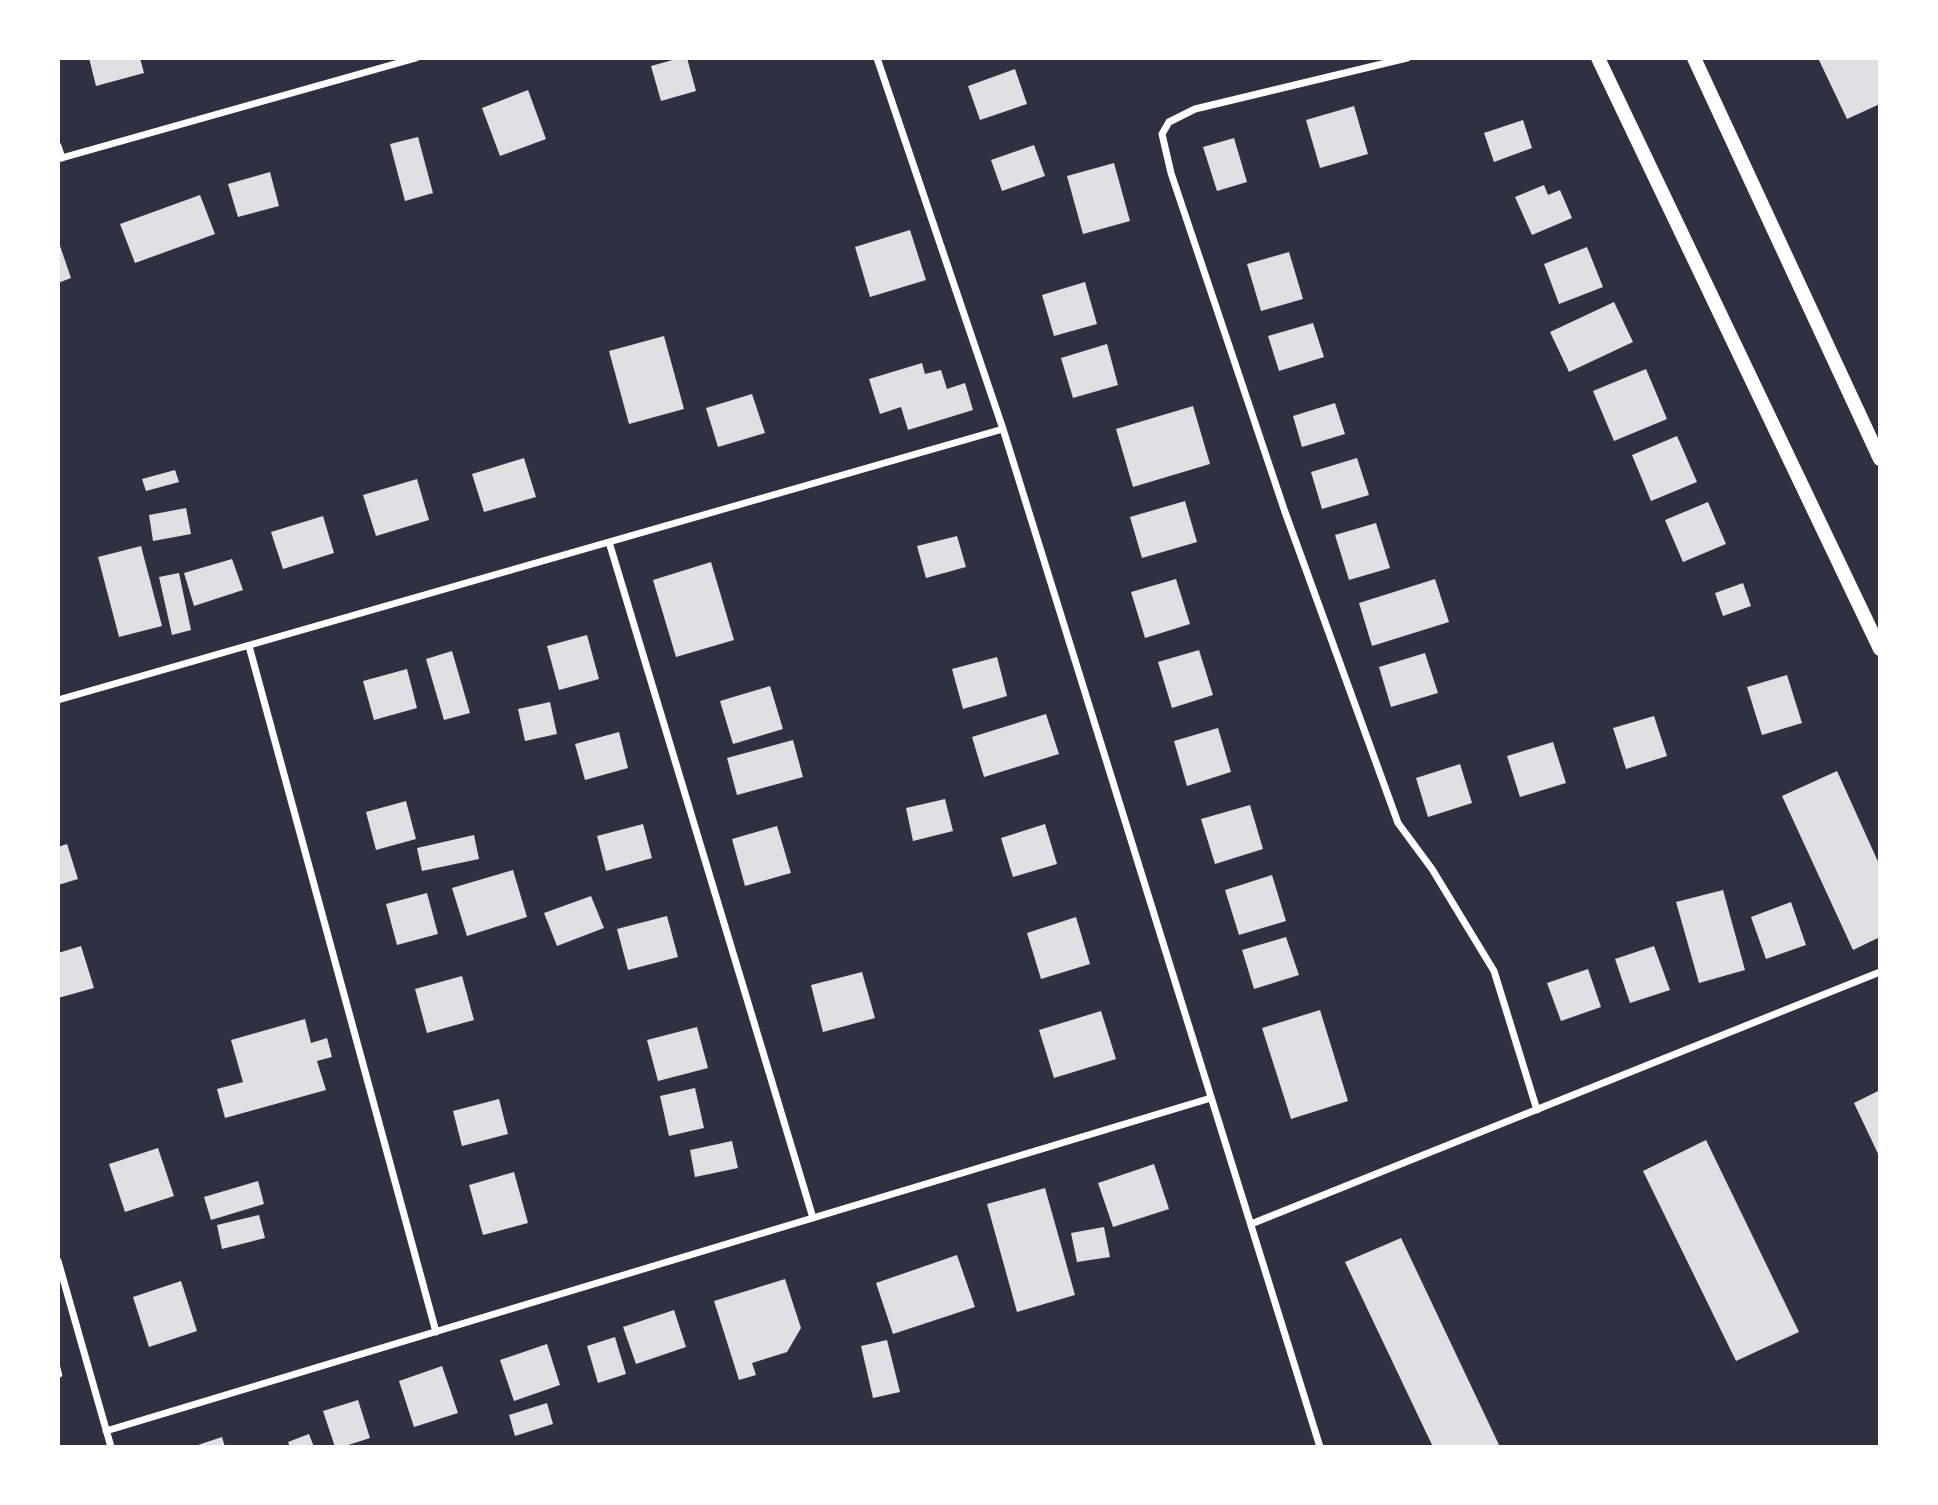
<!DOCTYPE html>
<html>
<head>
<meta charset="utf-8">
<style>
	body { margin:0 }
	#map { position:relative; width:1938px; height:1505px; overflow:hidden; background:#2d3142; font-family:Ubuntu,sans-serif }
	canvas { display:block }
	.frame { position:absolute; inset:0; border:60px solid #fff; pointer-events:none }
</style>
</head>
<body>
<div id="map">
<canvas width="1938" height="1505"></canvas>
<div class="frame"></div>
</div>
<script>
const g = document.querySelector('canvas').getContext('2d');
g.lineJoin = 'round';
function fillPath(path, color) { g.fillStyle = color; g.fill(path, 'evenodd'); }
const toPath = rows => new Path2D(rows.map(r => 'M' + r).join(''));
function stroke(path, color, width, dash) { g.strokeStyle = color; g.lineWidth = width; g.lineCap = dash ? 'butt' : 'round'; g.setLineDash(dash || []); g.stroke(path); }
fillPath(toPath([
	[89,58,140,58,144,73,96,86],
	[680,58,687,58,696,91,661,101,651,66],
	[1818,58,1880,58,1880,104,1847,119],
	[1015,69,1027,104,980,120,968,86],
	[528,90,546,139,500,156,482,108],
	[1354,106,1368,154,1320,168,1306,120],
	[1523,120,1532,148,1494,162,1484,133],
	[418,137,433,193,405,201,390,144],
	[1234,138,1247,182,1217,191,1203,147],
	[1034,145,1045,176,1002,191,991,160],
	[1114,163,1130,221,1083,234,1067,176],
	[270,172,279,206,238,217,228,184],
	[1544,185,1548,195,1560,190,1572,218,1532,235,1515,197],
	[200,195,215,234,135,263,120,224],
	[910,230,926,280,870,297,855,247],
	[58,240,71,278,58,283],
	[1587,247,1603,287,1559,304,1544,264],
	[1289,252,1303,299,1261,311,1247,264],
	[1085,282,1097,324,1054,336,1042,295],
	[1614,302,1633,342,1569,372,1550,332],
	[1313,323,1324,357,1279,371,1268,336],
	[664,336,684,409,629,424,609,351],
	[1107,344,1118,385,1073,398,1061,358],
	[922,363,925,374,941,370,947,389,965,383,973,410,908,430,901,407,880,414,869,379],
	[1646,369,1667,419,1614,441,1593,391],
	[752,394,765,433,718,447,706,408],
	[1335,403,1345,434,1302,447,1293,416],
	[1193,406,1210,464,1133,487,1116,429],
	[1677,436,1697,482,1651,501,1632,455],
	[524,458,536,497,484,512,472,474],
	[1357,458,1369,495,1322,509,1311,472],
	[175,470,179,482,146,491,142,479],
	[417,479,429,520,376,536,363,495],
	[1185,501,1197,542,1142,558,1130,517],
	[1708,502,1726,544,1683,562,1665,520],
	[186,508,191,534,153,541,149,515],
	[323,516,334,553,283,569,271,532],
	[1376,523,1390,568,1349,580,1335,535],
	[957,536,966,567,926,578,917,546],
	[141,546,162,626,119,637,98,557],
	[232,559,243,590,194,606,184,573],
	[711,562,734,640,676,657,653,580],
	[179,573,191,630,172,635,159,577],
	[1176,579,1190,624,1145,638,1131,592],
	[1435,579,1449,622,1372,646,1359,603],
	[1743,583,1751,606,1723,616,1715,593],
	[587,635,599,679,559,690,547,646],
	[1199,650,1213,695,1172,708,1158,662],
	[452,651,470,713,444,720,426,659],
	[1425,653,1438,693,1391,707,1379,667],
	[997,657,1007,696,963,709,952,669],
	[407,669,417,708,374,720,363,681],
	[1787,675,1802,723,1762,735,1747,687],
	[770,686,783,729,733,744,720,701],
	[550,702,557,734,525,741,518,709],
	[1046,714,1059,754,984,777,972,737],
	[1654,716,1667,756,1626,769,1613,728],
	[1218,728,1231,772,1187,786,1174,741],
	[619,732,628,768,585,780,575,744],
	[793,740,803,777,737,795,727,758],
	[1553,742,1566,783,1520,797,1507,756],
	[1460,764,1472,803,1428,817,1416,778],
	[1837,771,1880,866,1880,937,1853,950,1782,796],
	[945,799,953,831,913,841,906,808],
	[406,801,416,839,376,850,366,812],
	[1250,805,1263,849,1215,864,1201,819],
	[643,824,652,858,606,871,597,836],
	[1045,824,1057,864,1013,877,1001,838],
	[777,826,791,873,745,886,732,839],
	[474,835,479,859,422,871,417,848],
	[67,844,78,879,58,885,58,847],
	[513,870,527,917,467,936,452,888],
	[1272,875,1286,921,1239,935,1225,890],
	[1723,890,1745,970,1699,983,1676,902],
	[427,893,438,934,397,945,386,904],
	[591,896,604,928,557,946,544,913],
	[1791,902,1806,945,1766,959,1751,917],
	[667,916,678,957,628,970,617,929],
	[1076,917,1090,964,1041,979,1027,933],
	[1286,937,1299,975,1254,989,1242,950],
	[81,946,94,988,58,998,58,953],
	[1654,946,1670,990,1630,1003,1615,959],
	[1588,969,1601,1007,1561,1021,1547,983],
	[862,972,875,1018,823,1032,811,985],
	[462,976,474,1020,427,1033,415,989],
	[1320,1010,1348,1101,1291,1119,1262,1028],
	[1101,1011,1116,1059,1054,1078,1039,1030],
	[305,1019,311,1043,327,1038,332,1057,317,1061,326,1090,225,1118,217,1089,243,1082,231,1040],
	[697,1027,708,1068,658,1081,647,1040],
	[695,1088,704,1128,669,1136,660,1096],
	[1880,1090,1880,1158,1854,1103],
	[499,1099,508,1134,462,1146,453,1111],
	[1706,1140,1799,1332,1736,1361,1643,1171],
	[732,1141,738,1168,695,1177,690,1150],
	[158,1148,174,1196,125,1212,109,1164],
	[1154,1164,1169,1209,1113,1227,1098,1183],
	[514,1172,528,1223,483,1235,469,1185],
	[258,1181,264,1204,211,1220,204,1197],
	[1045,1188,1075,1295,1017,1312,987,1204],
	[259,1215,265,1238,222,1249,217,1225],
	[1104,1227,1110,1257,1077,1262,1071,1233],
	[1401,1238,1500,1447,1433,1447,1345,1262],
	[957,1255,975,1307,893,1334,876,1283],
	[785,1279,801,1328,787,1352,752,1363,756,1375,739,1380,714,1301],
	[181,1281,197,1331,149,1347,133,1297],
	[674,1310,686,1347,636,1364,623,1327],
	[615,1337,626,1374,598,1383,587,1346],
	[887,1340,900,1392,873,1398,861,1346],
	[547,1344,560,1385,514,1401,500,1360],
	[442,1366,458,1413,414,1427,399,1381],
	[358,1400,370,1438,342,1447,335,1447,323,1411],
	[547,1403,553,1424,515,1436,509,1415],
	[309,1434,314,1447,290,1447,288,1442],
	[222,1437,225,1447,192,1447]
]), '#e0e0e3');
stroke(toPath([
	[58,1367,60,1375,58,1376]
]), '#fff', 4.5);
stroke(toPath([
	[877,58,1003,429,1320,1447],
	[1407,58,1195,109,1169,122,1162,134,1171,173,1285,512,1398,823,1432,869,1494,971,1537,1110],
	[58,146,62,158],
	[58,159,416,58],
	[609,542,813,1218],
	[249,646,436,1332],
	[58,700,1003,429],
	[1251,1224,1880,972],
	[58,1261,111,1447],
	[106,1431,1211,1098]
]), '#fff', 7);
stroke(toPath([
	[1598,58,1880,649],
	[1694,58,1880,459]
]), '#fff', 14);
</script>
</body>
</html>
